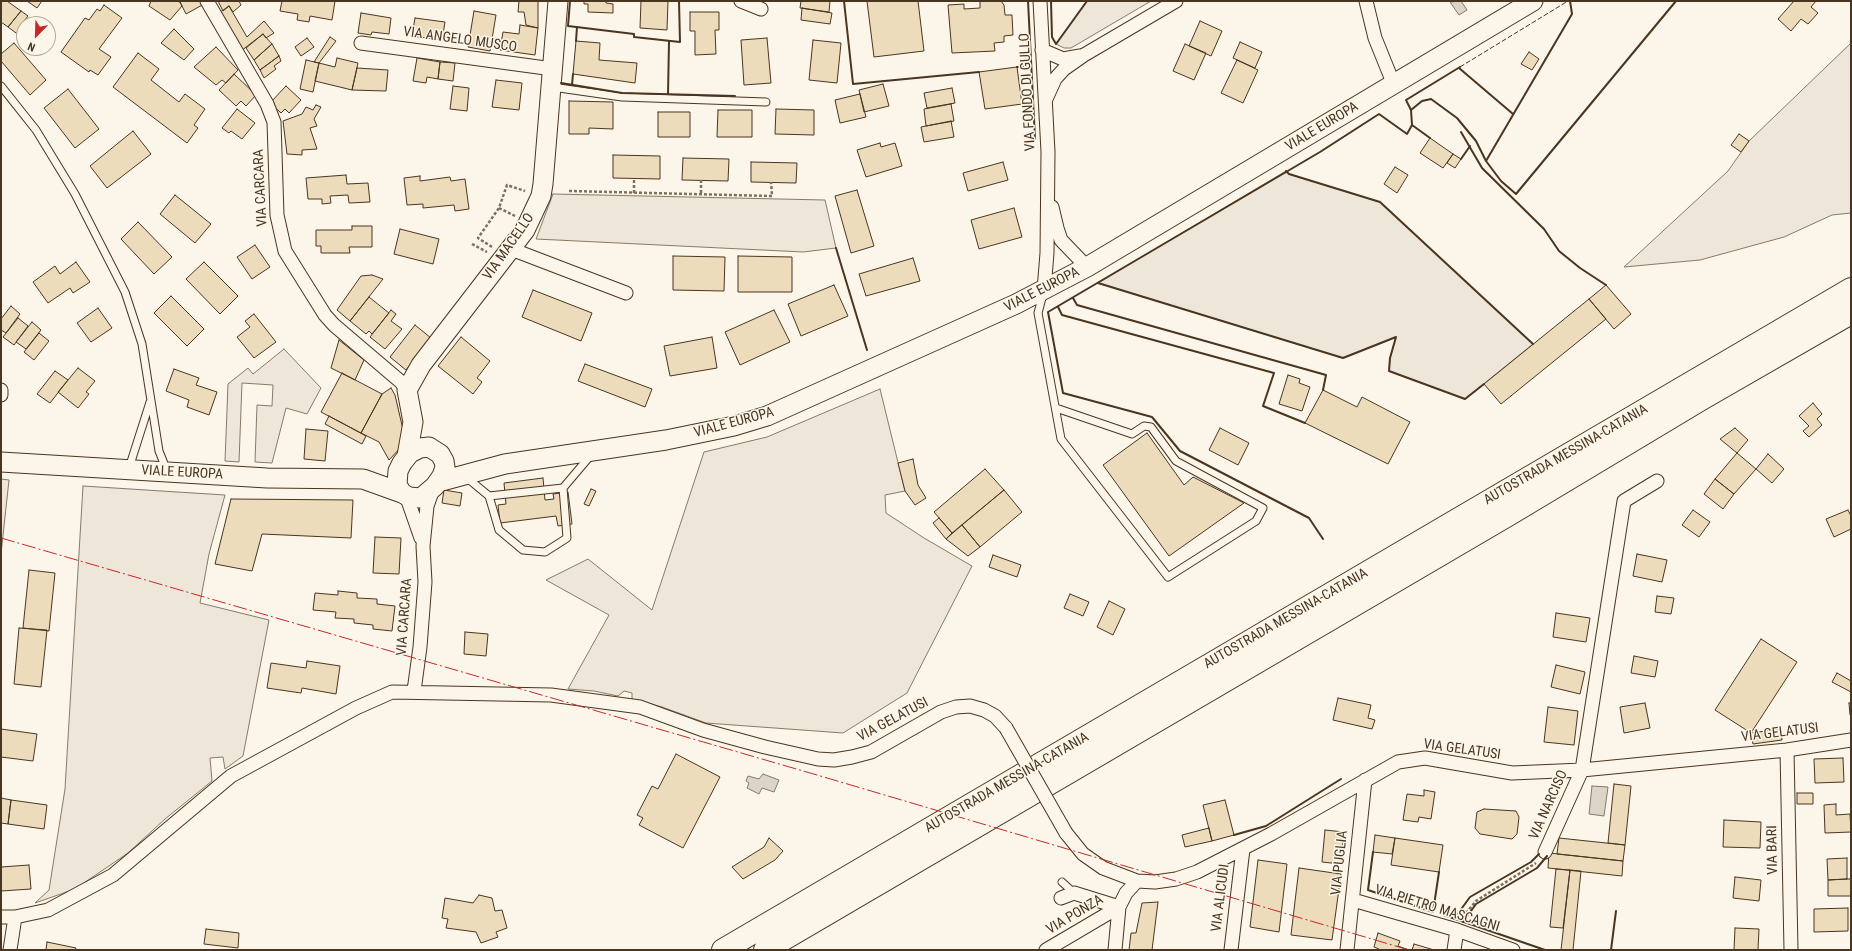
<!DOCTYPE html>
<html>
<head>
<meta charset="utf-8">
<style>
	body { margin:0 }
	#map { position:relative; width:1852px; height:951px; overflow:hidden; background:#fbf6e9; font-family:"Roboto Condensed",sans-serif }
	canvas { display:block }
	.frame { position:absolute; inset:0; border:2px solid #4a3520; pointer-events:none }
	.north { position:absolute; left:16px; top:16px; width:40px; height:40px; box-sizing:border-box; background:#fbf6e9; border:1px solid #b4a999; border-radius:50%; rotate:203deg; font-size:11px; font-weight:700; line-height:16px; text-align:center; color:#4a3520 }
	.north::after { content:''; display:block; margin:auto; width:14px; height:18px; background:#c62828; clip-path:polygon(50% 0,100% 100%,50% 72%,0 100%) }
</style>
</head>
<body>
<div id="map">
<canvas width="1852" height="951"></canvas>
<div class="frame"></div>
<div class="north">N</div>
</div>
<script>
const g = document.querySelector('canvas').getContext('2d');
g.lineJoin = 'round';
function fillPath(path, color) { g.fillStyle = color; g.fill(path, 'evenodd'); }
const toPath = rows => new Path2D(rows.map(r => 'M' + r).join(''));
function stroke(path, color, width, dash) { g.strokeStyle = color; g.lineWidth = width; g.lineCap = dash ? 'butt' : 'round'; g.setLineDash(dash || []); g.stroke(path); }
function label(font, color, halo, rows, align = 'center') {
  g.font = font + ' "Roboto Condensed",sans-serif'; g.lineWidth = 3; g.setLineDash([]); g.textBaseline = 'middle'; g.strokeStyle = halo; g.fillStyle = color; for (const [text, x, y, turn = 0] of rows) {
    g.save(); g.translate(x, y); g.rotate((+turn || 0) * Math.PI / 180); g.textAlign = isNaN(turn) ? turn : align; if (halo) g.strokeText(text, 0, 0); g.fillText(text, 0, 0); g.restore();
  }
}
const green = toPath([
	[1087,1,1151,1,1071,48,1064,48,1056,44,1087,1],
	[1851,43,1851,213,1832,215,1784,237,1700,260,1624,267,1728,171,1749,141,1851,43],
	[1286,171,1289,174,1380,202,1533,344,1465,399,1389,371,1390,358,1396,337,1343,358,1098,283,1286,171],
	[553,194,825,200,836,248,803,252,536,239,553,194],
	[284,349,321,388,307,414,286,408,272,463,255,462,257,405,272,406,273,385,242,383,239,462,225,461,228,384,248,368,253,374,284,349],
	[880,389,905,491,885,495,886,513,924,538,972,566,907,693,843,733,706,723,662,707,632,699,632,693,624,691,618,696,594,691,568,689,609,615,546,580,588,559,652,610,704,452,767,437,880,389],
	[1,479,9,480,1,554,1,479],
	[83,486,225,495,209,554,200,603,269,620,243,756,225,769,223,757,210,758,212,781,165,819,128,853,75,889,35,903,49,890,65,789,83,486]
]);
fillPath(green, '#ede6d9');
stroke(green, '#887966', 1);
const water = toPath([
	[1461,1,1467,10,1459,15,1450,2,1461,1],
	[763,774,779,780,774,792,762,788,759,794,747,788,749,783,746,781,748,776,759,779,763,774],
	[1592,786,1608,787,1604,816,1589,814,1592,786]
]);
fillPath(water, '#dcd4c6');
stroke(water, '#887966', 1);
const building = toPath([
	[1,1,7,1,21,11,8,27,1,22,1,1],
	[27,1,42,1,37,8,27,1],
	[151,1,176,1,180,2,182,6,170,20,149,6,151,1],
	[182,1,203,1,204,4,186,14,180,2,182,1],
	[218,1,239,1,241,5,233,12,229,6,223,11,218,1],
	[282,1,335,1,332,20,310,16,309,22,297,20,298,14,280,11,282,1],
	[519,1,538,1,538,28,526,25,524,12,518,12,519,1],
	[584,1,606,1,606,3,613,4,613,13,588,12,588,4,584,4,584,1],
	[641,1,668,1,667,30,640,28,641,1],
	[801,1,830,1,829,12,800,8,801,1],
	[867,1,918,1,924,51,874,57,867,1],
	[980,1,1001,1,1004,5,1005,15,1012,15,1013,35,1004,36,1004,42,994,43,995,51,952,53,948,5,964,4,964,9,980,8,980,1],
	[1794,1,1816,1,1811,7,1818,13,1808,24,1801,19,1791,31,1778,19,1794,1],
	[104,5,122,18,99,49,111,57,98,75,90,70,89,72,61,52,85,18,89,20,97,9,100,11,104,5],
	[229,6,247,37,264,21,274,33,266,38,263,34,241,51,219,13,229,6],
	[802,8,832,13,830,24,801,20,802,8],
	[21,11,28,16,21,25,24,27,24,31,20,36,8,27,21,11],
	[474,11,496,15,490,51,468,47,474,11],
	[690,12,719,12,719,30,715,30,716,54,695,55,695,31,690,31,690,12],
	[361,13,391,18,389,34,372,32,371,35,358,33,361,13],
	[415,18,445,22,442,40,412,36,415,18],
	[1200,21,1222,31,1211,56,1189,46,1200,21],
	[520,25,538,28,535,55,500,50,503,32,519,34,520,25],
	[174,29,194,49,184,60,161,43,174,29],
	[263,34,272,44,254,60,246,48,263,34],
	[330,37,336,41,319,63,314,62,330,37],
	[307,38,314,47,301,56,295,47,307,38],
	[767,38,771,83,744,85,741,40,767,38],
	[813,40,841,43,837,83,809,80,813,40],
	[576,41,600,43,599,60,637,63,635,83,573,74,576,41],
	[1240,42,1262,52,1255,68,1233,58,1240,42],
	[14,43,46,80,30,95,1,61,1,54,14,43],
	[272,44,279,56,260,70,254,60,272,44],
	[1185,44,1206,53,1194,80,1173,71,1185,44],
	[216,47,238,70,226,83,222,80,216,85,194,67,216,47],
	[1529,52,1539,59,1532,70,1521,64,1529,52],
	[138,53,159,69,151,80,179,102,185,94,205,109,194,125,198,128,187,143,113,87,138,53],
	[279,56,281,61,274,66,276,69,264,78,260,70,279,56],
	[337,58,358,63,352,90,315,81,319,63,335,67,337,58],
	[417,58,440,62,438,79,427,77,426,83,413,81,417,58],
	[306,60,319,63,313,92,300,89,306,60],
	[1237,60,1258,70,1243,103,1221,93,1237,60],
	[440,62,455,63,453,81,438,79,440,62],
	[1017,67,1022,104,985,109,979,72,1017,67],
	[357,68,388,70,386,91,352,90,357,68],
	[234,74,256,95,246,106,241,101,236,106,219,90,234,74],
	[496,80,522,83,519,110,492,107,496,80],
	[883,84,889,106,864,112,859,90,883,84],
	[286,86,301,100,289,113,285,109,281,113,270,103,286,86],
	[453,86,469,88,467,111,450,109,453,86],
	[952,88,955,103,927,108,924,93,952,88],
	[68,89,99,129,75,148,44,108,68,89],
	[860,94,866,117,840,123,835,100,860,94],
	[569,101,613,102,613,129,589,128,589,134,569,134,569,101],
	[951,104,954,121,926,126,924,109,951,104],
	[316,105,321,107,314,119,317,126,310,128,317,149,302,150,302,155,287,154,283,121,302,114,306,107,313,110,316,105],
	[237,109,255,123,242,139,231,131,229,133,222,128,237,109],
	[776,109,814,110,814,135,775,134,776,109],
	[718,110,752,110,752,137,717,137,718,110],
	[658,112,690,112,690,137,658,137,658,112],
	[951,121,954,137,924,142,921,127,951,121],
	[133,131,151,154,107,188,90,166,133,131],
	[1739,134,1749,141,1741,152,1731,145,1739,134],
	[1430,138,1453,154,1443,168,1420,153,1430,138],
	[880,143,881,147,895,143,902,166,866,177,857,150,880,143],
	[1453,154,1461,159,1455,168,1447,163,1453,154],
	[613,155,660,156,660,179,613,178,613,155],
	[683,158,729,159,728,181,682,180,683,158],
	[751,162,797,163,796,183,751,182,751,162],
	[1003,162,1008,180,968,191,963,173,1003,162],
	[1395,167,1408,175,1397,193,1384,184,1395,167],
	[346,175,347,184,368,183,370,202,349,203,348,195,330,196,331,203,322,204,322,199,308,199,306,178,346,175],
	[420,176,420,181,450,177,451,181,465,179,469,209,455,211,454,205,423,208,423,204,407,205,404,178,420,176],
	[857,190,874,246,851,253,835,196,857,190],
	[175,195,211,224,195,243,160,214,175,195],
	[1014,208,1022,237,979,249,971,220,1014,208],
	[138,222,172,257,154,274,121,239,138,222],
	[352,226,372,226,372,247,349,247,350,253,321,253,321,246,316,246,316,230,352,230,352,226],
	[400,229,439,239,433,264,394,254,400,229],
	[255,245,270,267,252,279,237,257,255,245],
	[673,256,725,257,724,291,673,290,673,256],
	[738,256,792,257,792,292,738,292,738,256],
	[913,258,920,281,866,296,859,274,913,258],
	[76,262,90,282,73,293,70,288,48,303,33,282,55,266,60,274,76,262],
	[204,262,238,296,220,314,186,279,204,262],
	[372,275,383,279,350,321,337,310,361,276,372,275],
	[834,285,848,316,801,336,788,304,834,285],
	[1606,285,1631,314,1614,329,1589,299,1606,285],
	[533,290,592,313,581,341,522,317,533,290],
	[171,296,204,329,187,346,154,313,171,296],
	[369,297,389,313,372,334,369,331,366,334,350,321,369,297],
	[1589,299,1606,319,1501,404,1484,384,1589,299],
	[11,306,20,314,6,333,1,330,1,319,11,306],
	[98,308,112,328,91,342,77,323,98,308],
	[391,310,396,314,391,321,402,329,385,349,370,337,391,310],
	[774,310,790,342,740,365,725,332,774,310],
	[254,314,276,342,254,358,237,337,250,327,245,321,254,314],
	[18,318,28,326,14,345,3,337,18,318],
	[32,322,41,330,26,349,16,342,32,322],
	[415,325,431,338,406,370,390,357,415,325],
	[39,333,49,341,34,360,24,352,39,333],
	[461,337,490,361,477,378,482,382,473,394,438,366,461,337],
	[712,337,717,368,670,376,664,346,712,337],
	[339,340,364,360,355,380,331,368,339,340],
	[585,364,652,389,645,407,578,381,585,364],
	[78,368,95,381,86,392,89,394,78,408,58,392,78,368],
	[174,369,199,378,196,385,217,392,209,415,187,407,189,400,166,391,174,369],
	[55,371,68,380,50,403,37,394,55,371],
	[342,373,382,394,361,433,321,412,342,373],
	[1288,375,1300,379,1299,383,1310,387,1302,411,1279,404,1288,375],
	[391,388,395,395,404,434,402,446,389,460,379,442,361,433,382,394,391,388],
	[1323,390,1357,407,1362,397,1410,422,1388,464,1305,423,1323,390],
	[1813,403,1822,414,1817,419,1822,425,1809,437,1803,431,1809,426,1799,416,1813,403],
	[329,416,366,436,362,444,325,424,329,416],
	[1220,428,1249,443,1238,465,1209,450,1220,428],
	[1735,428,1748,440,1737,453,1720,439,1735,428],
	[306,429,328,431,325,461,304,459,306,429],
	[1147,433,1184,485,1193,477,1244,503,1169,556,1103,465,1147,433],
	[1737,453,1756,469,1734,494,1715,479,1737,453],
	[1768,454,1784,469,1772,483,1756,469,1768,454],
	[913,459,918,485,926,498,915,505,905,491,898,463,913,459],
	[985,469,1004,490,952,533,934,512,985,469],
	[543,478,545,500,554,499,553,494,568,492,572,524,558,526,556,516,500,523,498,505,506,504,504,483,543,478],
	[1715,479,1734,494,1723,509,1704,494,1715,479],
	[591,489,596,491,589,506,584,504,591,489],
	[444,490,462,493,460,506,442,503,444,490],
	[1004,490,1022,512,980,547,962,525,1004,490],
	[231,499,353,500,351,538,262,534,252,571,215,564,231,499],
	[1693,510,1710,522,1699,537,1682,525,1693,510],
	[1848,510,1851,516,1851,529,1834,537,1826,519,1848,510],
	[939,518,952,533,946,539,933,523,939,518],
	[962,525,980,547,968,556,946,539,962,525],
	[375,537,401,538,399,574,373,573,375,537],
	[1637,554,1667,560,1662,582,1633,576,1637,554],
	[993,555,1021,565,1017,577,989,567,993,555],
	[29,570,55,573,49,631,23,628,29,570],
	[338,591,357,593,357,598,377,599,377,604,395,606,392,631,373,629,373,625,354,623,354,619,335,618,336,612,313,610,315,593,338,595,338,591],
	[1070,594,1089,602,1083,616,1064,608,1070,594],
	[1657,596,1674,598,1671,614,1655,612,1657,596],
	[1109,601,1125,609,1113,635,1097,627,1109,601],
	[1556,613,1590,618,1586,642,1553,637,1556,613],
	[19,628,47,630,41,687,14,684,19,628],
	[465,632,488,634,486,656,464,654,465,632],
	[1761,639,1797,662,1751,733,1715,710,1761,639],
	[1634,656,1658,661,1655,677,1631,673,1634,656],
	[307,661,340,666,336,694,302,688,301,693,267,688,271,663,306,668,307,661],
	[1556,665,1585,672,1580,694,1551,687,1556,665],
	[1837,673,1851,681,1851,692,1832,682,1837,673],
	[1338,698,1371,705,1368,718,1375,720,1372,729,1333,720,1338,698],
	[1645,703,1650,728,1624,733,1620,707,1645,703],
	[1849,703,1851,703,1851,715,1850,715,1849,703],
	[1548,707,1578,711,1574,745,1544,742,1548,707],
	[1,729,37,734,33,761,1,757,1,729],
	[1781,729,1782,740,1753,744,1751,733,1781,729],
	[676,754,720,777,683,848,639,825,643,818,637,815,652,786,658,789,676,754],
	[1843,758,1844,782,1815,783,1814,759,1843,758],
	[1614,784,1631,786,1625,845,1608,843,1614,784],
	[1424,790,1435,792,1431,819,1419,817,1418,822,1403,820,1407,794,1424,796,1424,790],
	[1797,793,1813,793,1813,804,1797,804,1797,793],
	[1,798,11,800,8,824,1,823,1,798],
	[11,800,47,805,44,829,8,824,11,800],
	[1225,800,1234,835,1212,841,1203,805,1225,800],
	[1836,804,1836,815,1850,814,1851,832,1825,833,1824,805,1836,804],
	[1484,809,1516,811,1519,817,1517,834,1512,839,1480,834,1475,828,1477,812,1484,809],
	[1724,820,1761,822,1760,848,1723,847,1724,820],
	[1209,828,1212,841,1185,847,1182,835,1209,828],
	[1325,830,1344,832,1341,864,1322,862,1325,830],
	[1375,835,1395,838,1392,854,1373,852,1375,835],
	[769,838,783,851,775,860,743,879,732,867,764,847,769,838],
	[1395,838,1443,845,1439,872,1391,865,1395,838],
	[1559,838,1625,845,1623,861,1557,854,1559,838],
	[1549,853,1623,861,1622,876,1548,868,1549,853],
	[1847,858,1847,879,1828,880,1827,859,1847,858],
	[1258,860,1287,864,1279,932,1250,927,1258,860],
	[29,865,31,889,1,891,1,867,29,865],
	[1299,868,1341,874,1332,940,1291,935,1299,868],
	[1556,869,1570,870,1563,928,1550,927,1556,869],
	[1570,870,1581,871,1573,950,1561,950,1570,870],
	[1735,877,1761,880,1759,901,1733,898,1735,877],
	[1847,879,1851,879,1851,896,1828,896,1828,880,1847,879],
	[479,895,492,898,495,911,502,910,507,928,496,932,498,937,481,943,476,932,446,928,448,919,442,918,445,898,473,903,479,895],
	[1158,902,1152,950,1129,950,1131,933,1136,933,1142,903,1158,902],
	[1848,908,1848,931,1814,932,1814,909,1848,908],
	[1735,928,1759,929,1758,950,1734,950,1735,928],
	[206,929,239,933,238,948,204,944,206,929],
	[1378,933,1400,941,1398,946,1409,950,1379,950,1379,949,1374,947,1378,933],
	[47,942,76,948,75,950,46,950,47,942],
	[1414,944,1434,950,1412,950,1414,944]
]);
fillPath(building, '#ecdcbc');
stroke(building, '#4a3520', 1);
const lane = toPath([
	[1,86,36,130,75,194,125,292,142,344,159,451,167,471],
	[552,87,622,97,766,102],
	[1043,294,1038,313,1061,439,1168,577,1256,521,1263,508,1176,461,1151,427,1144,426,1132,434,1056,408],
	[129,468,150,402],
	[466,477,489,496,563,488,591,455],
	[489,496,499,530,523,550,545,552,567,538,563,488],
	[1062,882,1074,893]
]);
const street = toPath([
	[207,1,267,104,274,122,277,215,285,251,325,315,334,325,401,382,407,390],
	[741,1,761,9],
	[1040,1,1048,152,1047,253,1044,290],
	[1366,1,1375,38,1394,85],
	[361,43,553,69],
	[1042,50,1063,59,1080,56],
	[1046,99,1055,79,1064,69,1084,55,1176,1],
	[1052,207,1057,228,1061,240,1087,267],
	[511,249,626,293],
	[1,390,1,395],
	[406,495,421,538],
	[414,691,420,647,425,582,423,546,427,506,433,489],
	[1787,750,1791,950],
	[1066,833,1083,854,1103,868,1137,881,1155,882,1176,879,1197,872,1271,834,1398,762,1425,758,1512,773,1582,770,1787,750,1851,740],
	[1545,852,1582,770,1624,501,1657,481],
	[1061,898,1074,893,1119,907],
	[1353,900,1457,930,1513,950],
	[1,917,15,917,48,910,113,875,231,776,356,708,392,692,551,695,640,707,703,730,765,747,818,759,834,760,852,757,871,752,941,712,956,707,970,706,984,710,995,716,1006,728],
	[10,950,15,917],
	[1046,950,1119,907],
	[1115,950,1119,907,1126,893,1137,881],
	[1231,950,1243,849],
	[1347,950,1365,780],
	[1454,950,1457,930]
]);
const secondary = toPath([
	[429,447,440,454,444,461,445,467,442,476,435,486,421,498,409,497,402,493,397,485,398,471,402,463,410,453,420,448,429,447],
	[407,456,413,422,407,390,421,365,525,230,541,196,543,184,558,1],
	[1,462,267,478,363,479,402,493],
	[438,482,505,464,666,440,734,426,767,416,1016,304,1087,267,1533,1]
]);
const highway = toPath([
	[723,950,1851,289],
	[765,950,1508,515,1703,398,1851,313]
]);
stroke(lane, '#4a3520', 9);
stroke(street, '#4a3520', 15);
stroke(secondary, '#4a3520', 21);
stroke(highway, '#4a3520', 24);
stroke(toPath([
	[701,180,701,195],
	[569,191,772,196,771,182],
	[634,193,634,179],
	[499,208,515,216],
	[472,244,487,252],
	[492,247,478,238,499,208,507,185,525,191],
	[1463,917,1476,901,1536,863]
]), '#7f6f5c', 2.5, [3, 2]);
stroke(lane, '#fbf6e9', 7);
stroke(street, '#fbf6e9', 13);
stroke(secondary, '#fbf6e9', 19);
stroke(highway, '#fbf6e9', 22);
const streetBridge = toPath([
	[1006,728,1066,833]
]);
stroke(streetBridge, '#4a3520', 15, []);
stroke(streetBridge, '#fbf6e9', 13);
stroke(toPath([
	[1460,67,1568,1]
]), '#4a3520', 1, [5, 2]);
stroke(toPath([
	[570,1,568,26,634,34,634,37,680,42,679,1],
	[844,1,853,84,979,72],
	[1028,1,1035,139],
	[1051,1,1052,37,1056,44,1087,1],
	[576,41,577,27],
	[1017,67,1030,66],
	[1459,68,1513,114],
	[561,83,622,93,735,96],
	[572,85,573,74],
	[668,94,669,42],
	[1411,110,1422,101,1431,99,1457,118,1476,141,1486,161,1501,181,1516,194,1676,1],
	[1412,125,1430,138],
	[1461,132,1482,168,1544,229,1559,251,1580,268,1606,285],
	[1461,159,1470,146],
	[1486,161,1572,14,1570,1],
	[1286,171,1289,174,1380,202,1533,344],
	[836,248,867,350],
	[1098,283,1343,358,1396,337,1390,358,1389,371,1465,399,1484,384],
	[1073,298,1077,305,1326,375,1323,390],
	[1058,307,1062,315,1274,373,1263,406,1305,423],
	[1323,539,1309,518,1180,451,1152,417,1063,393,1048,312,1320,152,1379,114,1407,134,1412,125,1411,110,1406,100,1460,67],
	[1234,835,1266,826,1341,779],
	[1373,852,1368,890,1433,912,1439,872],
	[1444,915,1545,950],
	[1454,919,1470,897,1531,862,1539,854],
	[1463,922,1476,904,1537,868,1547,856],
	[1611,950,1616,911]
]), '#4a3520', 2);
stroke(toPath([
	[1,538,817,775,1409,950]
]), '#c62828', 1, [14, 3, 2, 3]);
label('14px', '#4a3520', '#fbf6e9', [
	["VIA ANGELO MUSCO",460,40,8],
	["VIA FONDO DI GULLO",1028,92,-93],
	["VIALE EUROPA",1322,127,-31],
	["VIA CARCARA",261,188,-93],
	["VIA MACELLO",509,247,-55],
	["VIALE EUROPA",1042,290,-27],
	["VIALE EUROPA",734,423,-15],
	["AUTOSTRADA MESSINA-CATANIA",1566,455,-30],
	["VIALE EUROPA",182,473,3],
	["VIA CARCARA",405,617,-86],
	["AUTOSTRADA MESSINA-CATANIA",1286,619,-30],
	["VIA GELATUSI",893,720,-28],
	["VIA GELATUSI",1780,733,-7],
	["VIA GELATUSI",1462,750,8],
	["AUTOSTRADA MESSINA-CATANIA",1007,783,-30],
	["VIA NARCISO",1549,805,-66],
	["VIA BARI",1773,850,-91],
	["VIA PUGLIA",1340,863,-84],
	["VIA ALICUDI",1221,898,-83],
	["VIA PIETRO MASCAGNI",1437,909,17],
	["VIA PONZA",1075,915,-31]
]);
</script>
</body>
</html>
